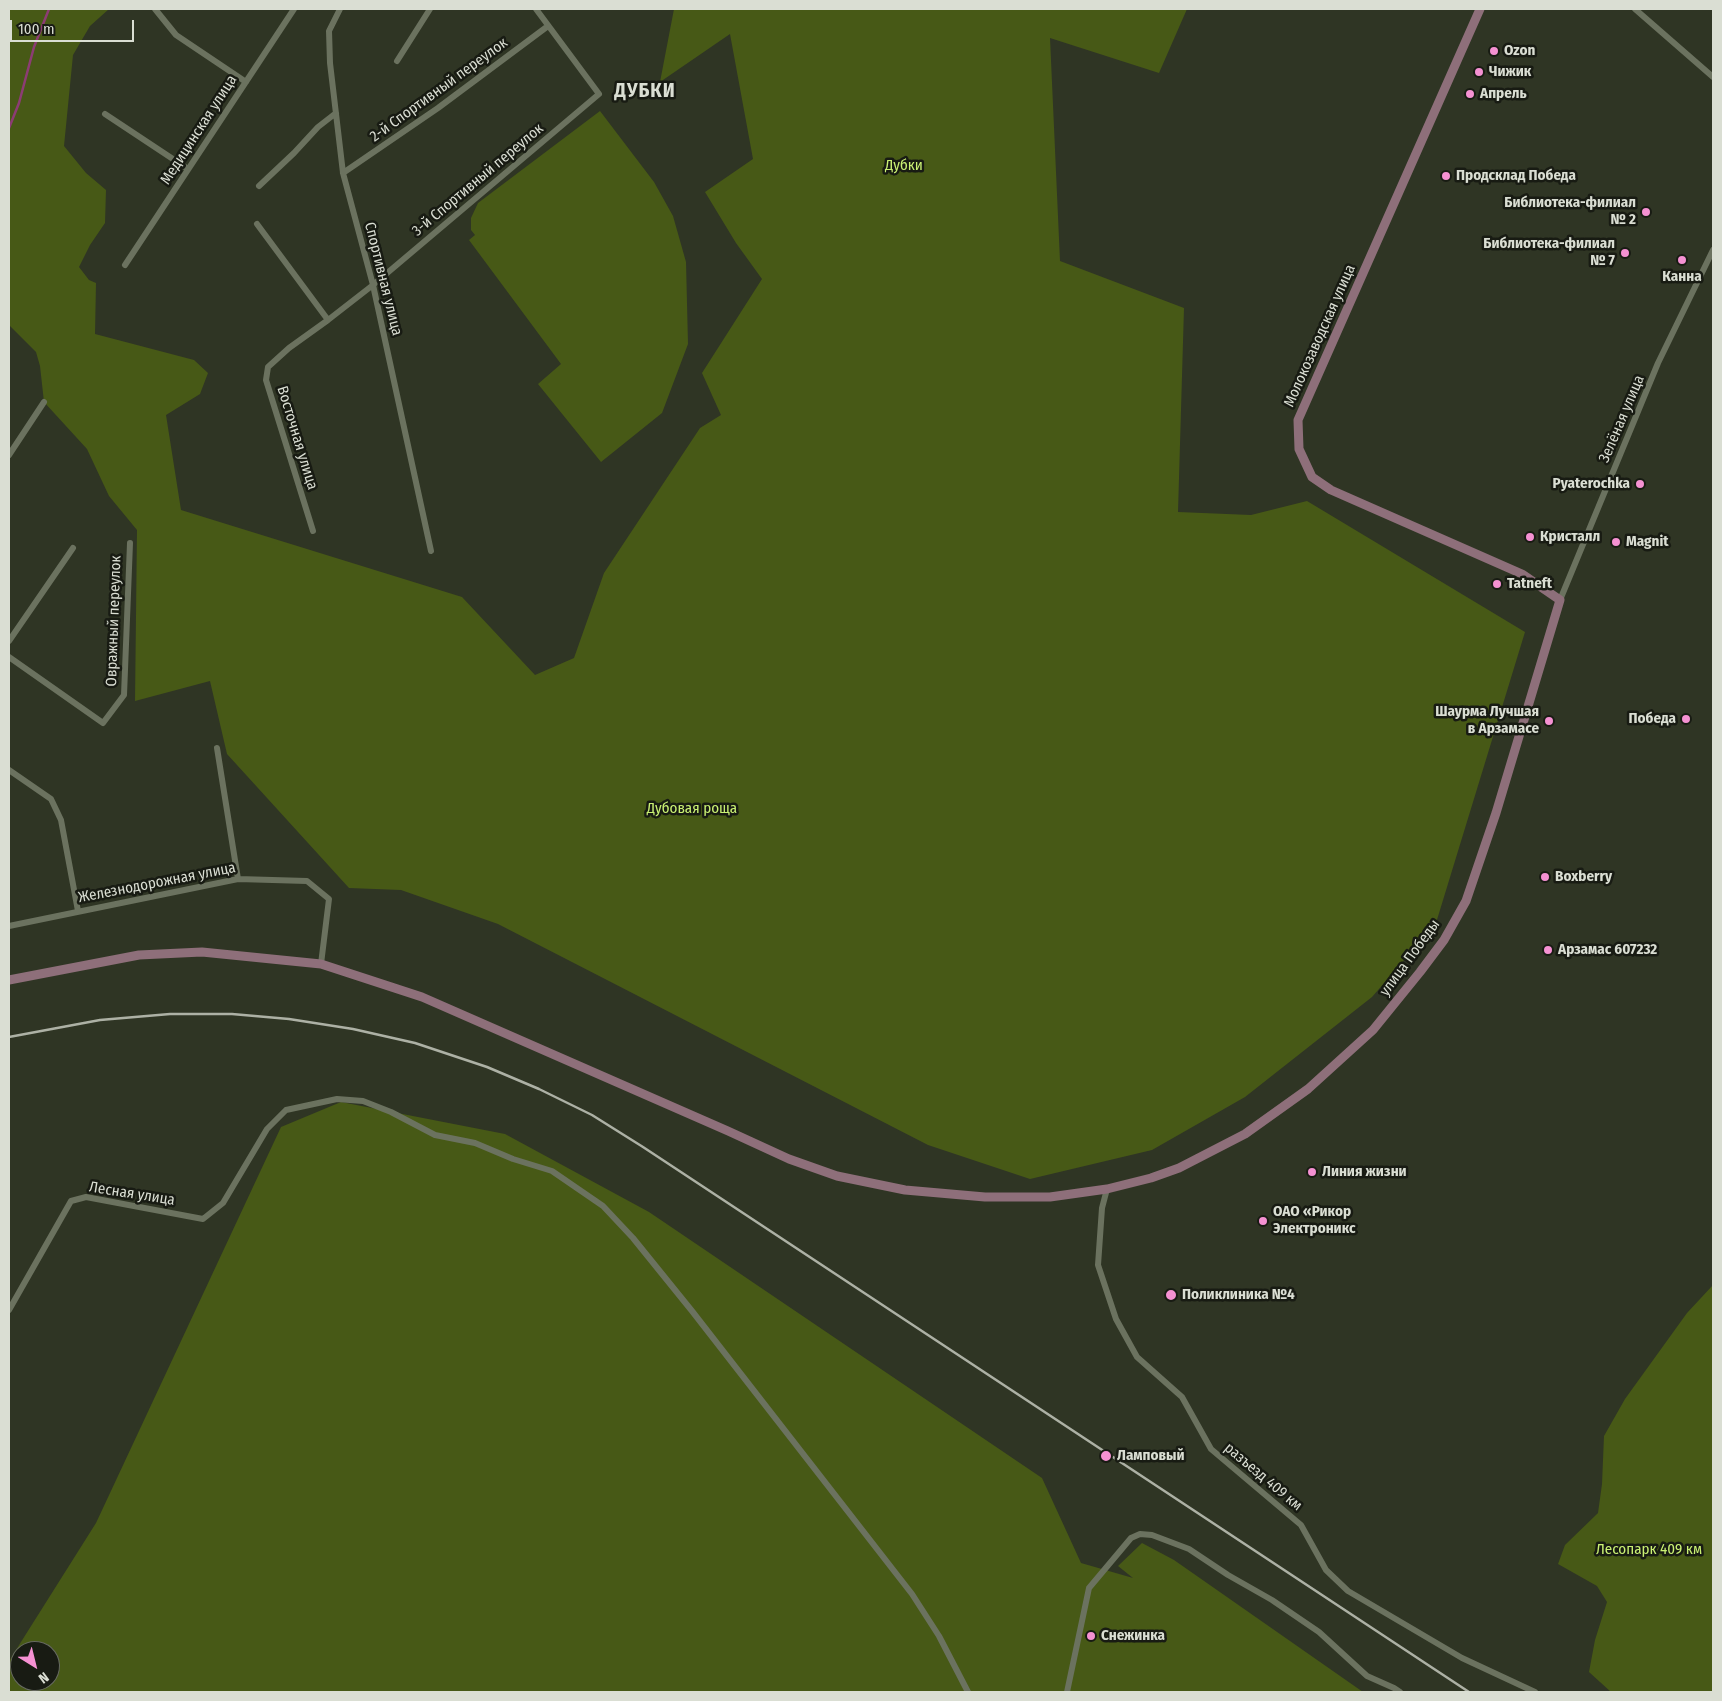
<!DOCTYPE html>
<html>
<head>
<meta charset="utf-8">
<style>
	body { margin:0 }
	#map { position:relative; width:1722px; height:1701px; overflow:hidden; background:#2f3524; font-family:"Fira Sans Condensed",sans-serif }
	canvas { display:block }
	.frame { position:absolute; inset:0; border:10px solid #daded3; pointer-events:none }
	.north { position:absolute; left:10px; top:1641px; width:50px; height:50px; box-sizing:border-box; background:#181b13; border:1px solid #666960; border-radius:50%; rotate:144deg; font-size:14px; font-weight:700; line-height:20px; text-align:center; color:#daded3 }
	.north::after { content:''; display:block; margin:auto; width:18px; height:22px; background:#f591d2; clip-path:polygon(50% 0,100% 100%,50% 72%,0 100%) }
	.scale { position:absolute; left:10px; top:20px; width:124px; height:22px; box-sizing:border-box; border:2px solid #daded3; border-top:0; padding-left:6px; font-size:15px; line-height:18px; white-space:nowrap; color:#daded3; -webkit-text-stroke:4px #181b13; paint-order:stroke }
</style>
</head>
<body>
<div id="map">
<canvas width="1722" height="1701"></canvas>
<div class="frame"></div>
<div class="north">N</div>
<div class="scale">100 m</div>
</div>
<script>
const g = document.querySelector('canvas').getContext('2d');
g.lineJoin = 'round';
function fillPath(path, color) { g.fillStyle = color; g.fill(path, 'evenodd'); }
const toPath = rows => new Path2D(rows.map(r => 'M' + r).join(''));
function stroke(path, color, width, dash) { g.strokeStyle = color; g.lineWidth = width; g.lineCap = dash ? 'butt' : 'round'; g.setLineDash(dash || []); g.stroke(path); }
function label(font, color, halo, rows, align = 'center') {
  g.font = font + ' "Fira Sans Condensed",sans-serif'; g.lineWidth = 5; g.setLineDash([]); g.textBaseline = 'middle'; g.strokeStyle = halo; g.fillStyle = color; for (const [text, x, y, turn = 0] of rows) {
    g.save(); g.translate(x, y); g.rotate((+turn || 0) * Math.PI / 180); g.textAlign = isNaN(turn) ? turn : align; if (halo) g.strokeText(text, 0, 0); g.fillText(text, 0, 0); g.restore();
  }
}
fillPath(toPath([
	[9,9,109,9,90,26,73,55,64,146,86,173,106,190,105,223,90,245,79,267,89,280,96,283,95,334,194,360,208,373,200,394,166,415,181,510,462,597,535,675,574,658,604,573,700,428,721,415,702,373,762,279,736,243,705,192,753,159,730,34,660,82,674,9,1187,9,1159,73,1050,38,1060,261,1184,308,1178,512,1251,515,1307,501,1525,632,1436,923,1372,997,1245,1097,1152,1150,1030,1179,928,1145,498,924,401,890,349,888,227,754,210,681,135,701,137,530,109,496,87,449,44,402,40,366,36,352,9,325],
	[600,111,654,182,673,216,686,262,688,344,662,413,601,462,538,384,561,364,469,240,475,235,471,230,471,218,478,203],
	[341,1102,505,1134,649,1212,1042,1478,1081,1563,1133,1578,1118,1566,1142,1543,1174,1560,1363,1692,9,1692,9,1661,96,1523,281,1127],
	[20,1651,50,1651,50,1681,20,1681],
	[1713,1285,1713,1692,1611,1692,1589,1672,1595,1640,1607,1602,1597,1586,1558,1564,1565,1545,1598,1513,1602,1484,1604,1436,1625,1399,1687,1313]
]), '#475916');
stroke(toPath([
	[9,128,19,103,34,47,49,9]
]), '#8c3c73', 2.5);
stroke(toPath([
	[155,9,176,35,246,82],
	[340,9,329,31,330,63,343,173,373,285,431,551],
	[1635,9,1713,77],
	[397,61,430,9],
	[105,114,188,169],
	[343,173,438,108,548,26],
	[259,186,294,153,318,127,336,113],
	[257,224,328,320,373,285,599,94,536,9],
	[125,265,294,9],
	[9,455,44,402],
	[313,531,266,380,268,367,289,348,328,320],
	[1560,600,1658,363,1713,250],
	[9,641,73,548],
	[9,657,103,723,124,695,130,543],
	[217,748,238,879],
	[9,770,51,799,61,820,78,911],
	[9,926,238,879,307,881,329,899,321,964],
	[1107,1189,1102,1208,1098,1265,1116,1319,1137,1357,1182,1397,1211,1449,1301,1525,1326,1570,1348,1591,1462,1658,1535,1692],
	[9,1310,71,1201,86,1197,203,1219,223,1203,267,1129,286,1110,337,1099,363,1101,391,1112,435,1135,475,1143,513,1159,552,1171,603,1206,633,1238,692,1311,912,1594,939,1636,968,1692],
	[1067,1692,1089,1588,1131,1538,1140,1534,1152,1535,1189,1549,1228,1575,1272,1600,1319,1632,1367,1676,1394,1688,1400,1692]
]), '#6b725f', 6);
stroke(toPath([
	[9,980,139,955,202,952,321,964,422,997,728,1131,789,1159,837,1176,905,1190,985,1197,1050,1197,1107,1189,1151,1178,1179,1168,1245,1134,1308,1089,1373,1030,1420,972,1444,940,1466,901,1496,813,1560,600,1522,574,1331,490,1312,477,1299,449,1298,420,1480,9]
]), '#8e6f7a', 9);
stroke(toPath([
	[9,1037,100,1020,170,1014,232,1014,289,1019,353,1029,415,1043,487,1067,539,1089,592,1115,643,1147,1469,1692]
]), '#adb1a5', 2.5);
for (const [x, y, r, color] of [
	[1494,51,5,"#f591d2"],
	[1479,72,5,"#f591d2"],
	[1470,94,5,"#f591d2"],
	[1446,176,5,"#f591d2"],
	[1646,212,5,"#f591d2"],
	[1625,253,5,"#f591d2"],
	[1682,260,5,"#f591d2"],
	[1640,484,5,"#f591d2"],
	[1530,537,5,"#f591d2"],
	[1616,542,5,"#f591d2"],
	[1497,584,5,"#f591d2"],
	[1686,719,5,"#f591d2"],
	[1549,721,5,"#f591d2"],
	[1545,877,5,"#f591d2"],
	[1548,950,5,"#f591d2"],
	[1312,1172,5,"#f591d2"],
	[1263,1221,5,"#f591d2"],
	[1171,1295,6,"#f591d2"],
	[1106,1456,6,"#f591d2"],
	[1091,1636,5,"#f591d2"]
]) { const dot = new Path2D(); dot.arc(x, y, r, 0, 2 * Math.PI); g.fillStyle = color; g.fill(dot); stroke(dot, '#181b13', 2); }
label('bold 15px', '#daded3', '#181b13', [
	["Ozon",1504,51],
	["Чижик",1489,72],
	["Апрель",1480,94],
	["Продсклад Победа",1456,176],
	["Библиотека-филиал",1636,203,"right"],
	["№ 2",1636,220,"right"],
	["Библиотека-филиал",1615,244,"right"],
	["№ 7",1615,261,"right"],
	["Канна",1682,277,"center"],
	["Pyaterochka",1630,484,"right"],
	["Кристалл",1540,537],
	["Magnit",1626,542],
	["Tatneft",1507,584],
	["Шаурма Лучшая",1539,712,"right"],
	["в Арзамасе",1539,729,"right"],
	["Победа",1676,719,"right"],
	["Boxberry",1555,877],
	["Арзамас 607232",1558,950],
	["Линия жизни",1322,1172],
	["ОАО «Рикор",1273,1212],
	["Электроникс",1273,1229],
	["Поликлиника №4",1182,1295],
	["Ламповый",1117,1456],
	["Снежинка",1101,1636]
], 'left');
label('15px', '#daded3', '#181b13', [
	["2-й Спортивный переулок",439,90,-36],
	["Медицинская улица",199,130,-57],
	["3-й Спортивный переулок",478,180,-40],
	["Спортивная улица",383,279,76],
	["Молокозаводская улица",1320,336,-66],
	["Зелёная улица",1622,419,-67],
	["Восточная улица",297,438,73],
	["Овражный переулок",114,621,-88],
	["Железнодорожная улица",157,883,-11],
	["улица Победы",1410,958,-54],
	["Лесная улица",132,1194,9],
	["разъезд 409 км",1263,1477,40]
]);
label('15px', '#caf174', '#181b13', [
	["Дубки",904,166],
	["Дубовая роща",692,809],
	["Лесопарк 409 км",1649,1550]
]);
g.letterSpacing = '1px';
label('bold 20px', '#daded3', '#181b13', [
	["ДУБКИ",645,91]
]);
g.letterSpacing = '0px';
</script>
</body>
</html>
